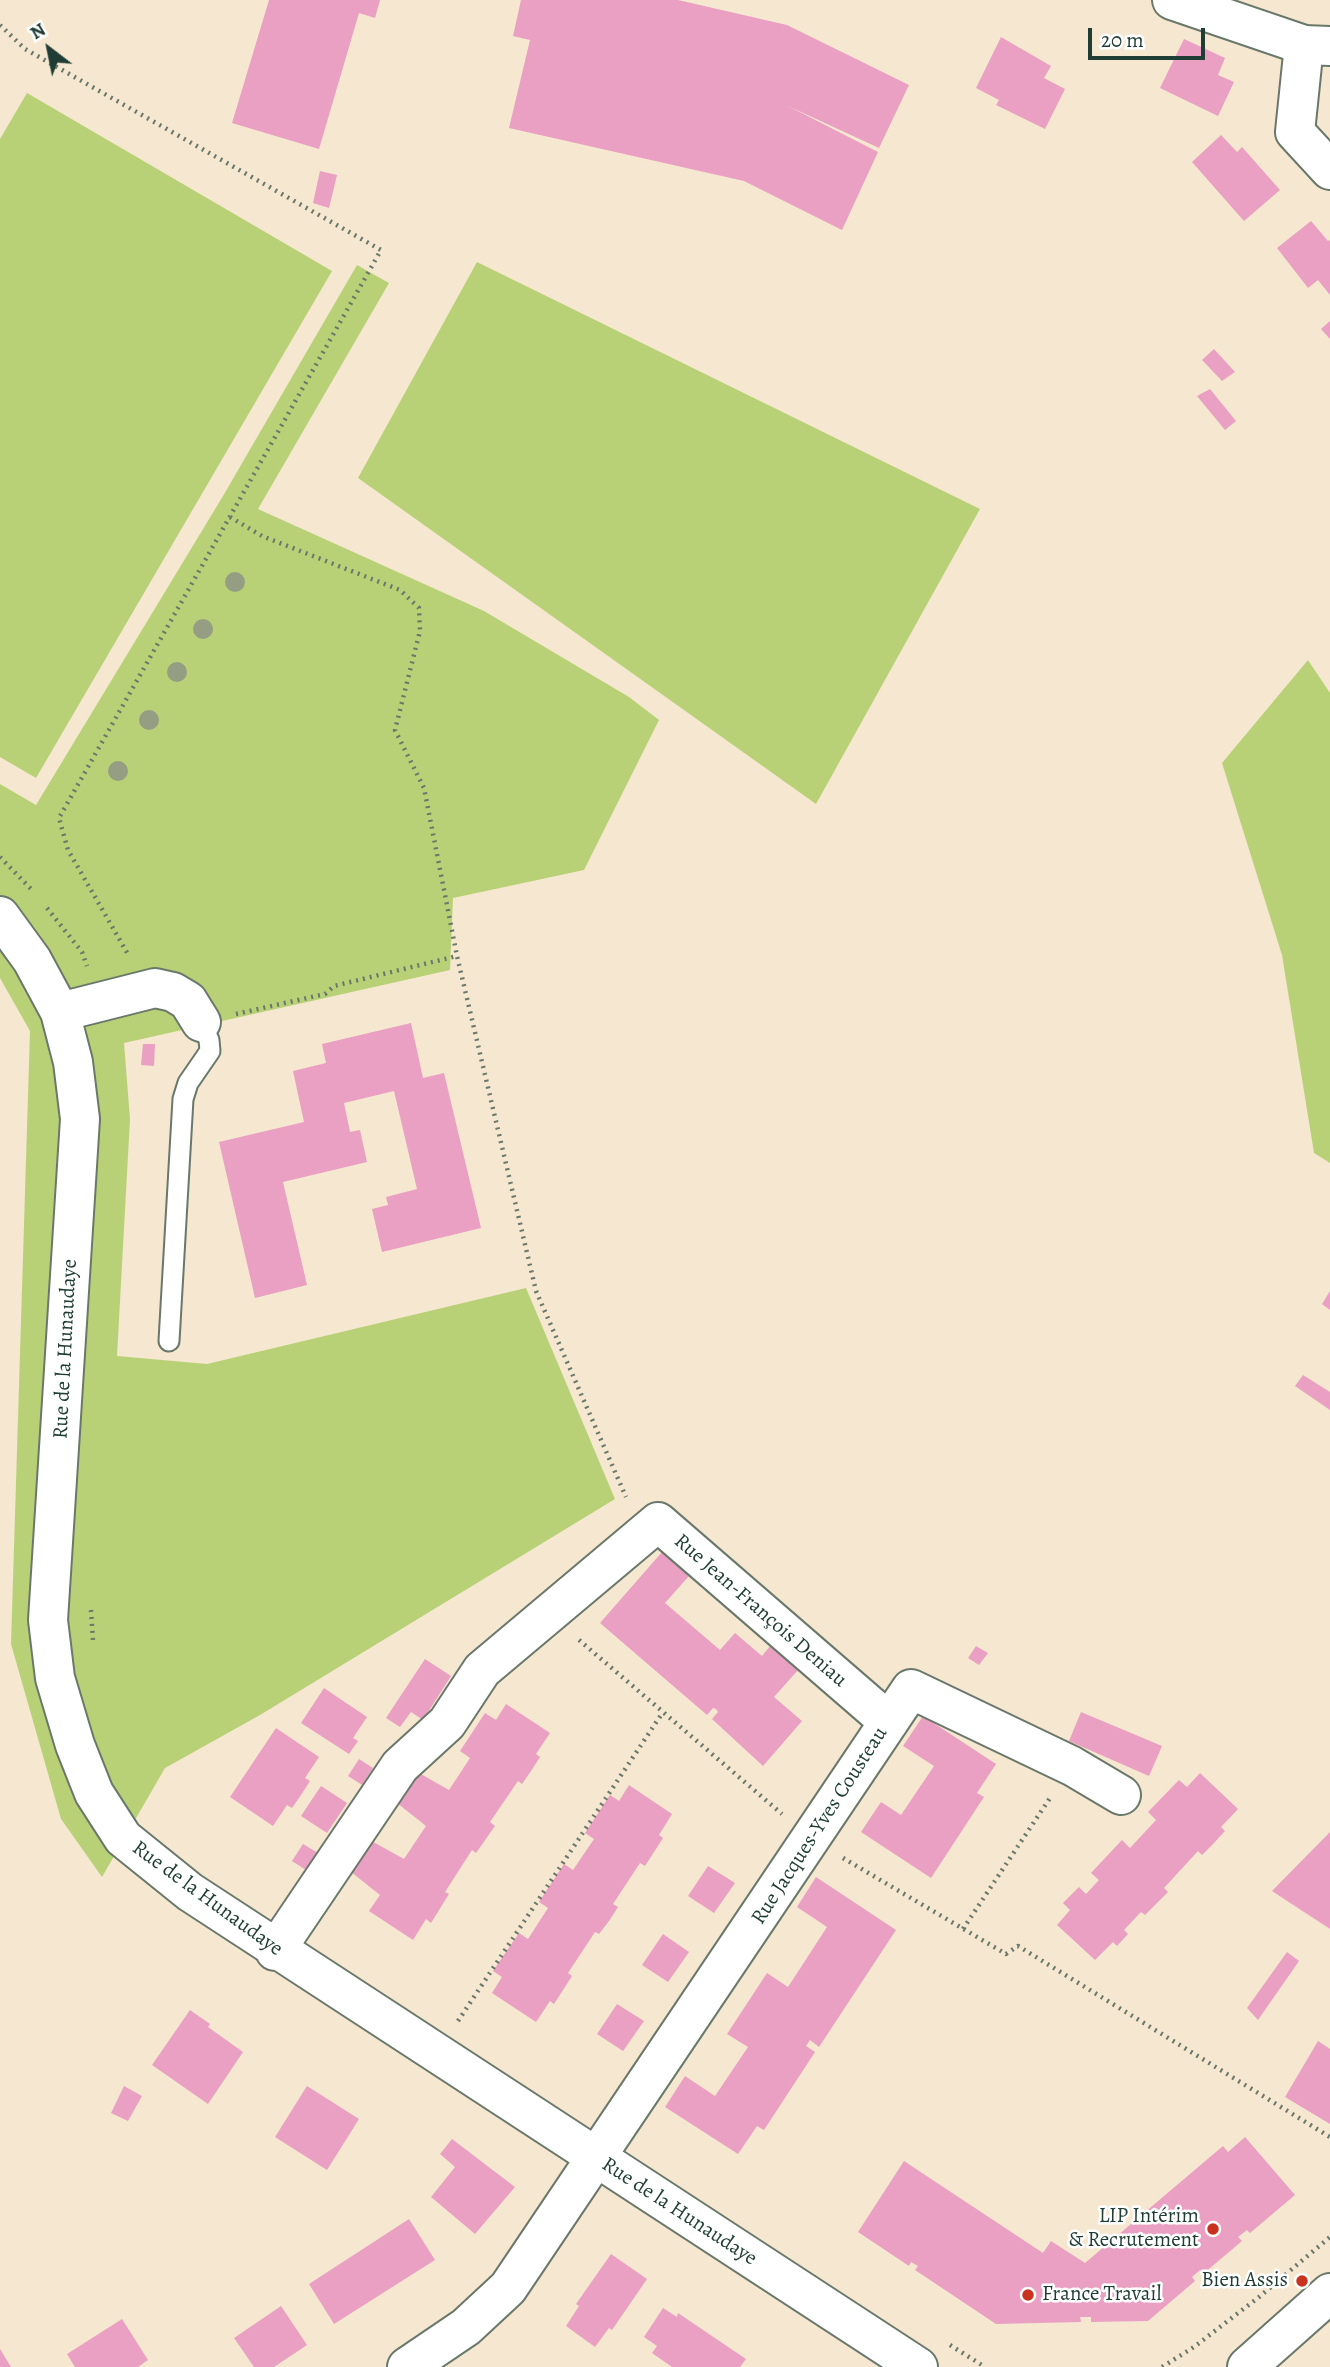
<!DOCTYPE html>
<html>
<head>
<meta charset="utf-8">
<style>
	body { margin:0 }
	#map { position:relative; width:1330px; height:2367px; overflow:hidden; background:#f5e7d0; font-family:Alegreya,serif }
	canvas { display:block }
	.north { position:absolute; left:14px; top:14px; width:70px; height:70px; -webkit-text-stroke:5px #fff; paint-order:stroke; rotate:328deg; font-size:19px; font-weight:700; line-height:28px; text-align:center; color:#1f3d34 }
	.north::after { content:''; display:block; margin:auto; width:24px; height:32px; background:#1f3d34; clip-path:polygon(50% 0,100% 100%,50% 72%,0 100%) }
	.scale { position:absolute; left:1088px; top:28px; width:117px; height:32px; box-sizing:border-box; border:4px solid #1f3d34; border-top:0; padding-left:9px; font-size:21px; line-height:24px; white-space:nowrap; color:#1f3d34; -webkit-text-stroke:5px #fff; paint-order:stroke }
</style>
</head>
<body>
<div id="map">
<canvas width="1330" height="2367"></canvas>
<div class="north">N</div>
<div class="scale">20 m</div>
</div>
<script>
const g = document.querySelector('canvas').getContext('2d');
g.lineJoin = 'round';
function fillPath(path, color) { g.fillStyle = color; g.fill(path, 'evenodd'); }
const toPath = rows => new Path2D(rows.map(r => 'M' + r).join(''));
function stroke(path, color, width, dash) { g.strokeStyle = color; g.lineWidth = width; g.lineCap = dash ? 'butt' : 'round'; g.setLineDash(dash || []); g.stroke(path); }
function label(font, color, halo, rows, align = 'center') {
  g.font = font + ' Alegreya,serif'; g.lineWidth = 5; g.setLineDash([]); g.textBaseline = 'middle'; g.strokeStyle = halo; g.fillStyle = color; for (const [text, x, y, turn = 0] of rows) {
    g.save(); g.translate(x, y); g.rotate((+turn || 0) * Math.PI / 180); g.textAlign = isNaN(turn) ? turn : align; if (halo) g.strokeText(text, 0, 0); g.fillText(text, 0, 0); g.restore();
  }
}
fillPath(toPath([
	[27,93,332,271,36,778,0,757,0,139],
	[477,262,980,509,816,804,358,478],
	[357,265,389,283,258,509,484,611,629,697,659,720,584,870,453,898,450,970,124,1043,130,1119,117,1356,207,1364,526,1288,615,1499,260,1715,165,1768,102,1877,61,1819,11,1644,30,1031,0,978,0,784,36,805,223,496],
	[1308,660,1330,693,1330,1163,1314,1153,1282,955,1222,763]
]), '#b9d176');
fillPath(toPath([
	[269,0,380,0,375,18,359,13,319,149,232,123],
	[521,0,678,0,787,25,909,85,879,148,788,106,878,152,842,230,744,181,509,128,530,40,513,36],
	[1001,37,1051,66,1044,78,1065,89,1045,129,996,105,999,100,976,88],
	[1184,39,1225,58,1218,75,1234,82,1218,116,1160,88],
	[1221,135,1237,152,1242,147,1280,190,1244,221,1192,162],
	[320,171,337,175,329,208,313,203],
	[1311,221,1328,241,1330,240,1330,295,1318,280,1308,288,1277,248],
	[1330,321,1330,339,1321,329],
	[1214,349,1235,372,1222,381,1202,360],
	[1210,389,1236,421,1225,430,1197,396],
	[411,1023,423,1078,444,1073,481,1228,382,1252,372,1209,388,1205,386,1197,417,1189,394,1091,344,1103,350,1132,360,1130,367,1162,283,1182,307,1285,255,1298,219,1142,304,1122,293,1071,326,1063,322,1044],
	[143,1044,155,1044,154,1066,141,1065],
	[1330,1291,1330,1310,1322,1304],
	[1303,1375,1330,1392,1330,1410,1295,1386],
	[662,1552,689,1576,665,1603,720,1650,735,1633,762,1656,770,1646,798,1670,774,1697,802,1721,763,1766,712,1719,718,1712,716,1709,713,1708,707,1715,600,1623],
	[976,1646,988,1653,979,1665,968,1658],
	[425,1659,451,1676,423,1720,411,1712,400,1727,386,1718],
	[324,1688,367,1717,353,1738,358,1741,349,1754,301,1723],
	[506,1704,550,1733,536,1754,540,1757,531,1771,522,1784,518,1781,490,1822,495,1826,476,1853,472,1850,445,1892,449,1894,431,1923,426,1919,413,1940,369,1911,380,1895,346,1868,366,1838,404,1859,426,1826,392,1799,412,1769,449,1790,470,1758,460,1751,466,1742,485,1713,496,1720],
	[1081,1712,1162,1746,1149,1776,1069,1741],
	[923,1716,996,1764,977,1793,984,1797,931,1878,861,1832,881,1802,901,1815,934,1766,903,1746],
	[276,1728,319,1757,305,1778,310,1781,301,1795,292,1808,287,1805,273,1826,230,1797],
	[359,1759,373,1768,362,1785,348,1776],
	[1200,1773,1238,1809,1221,1827,1225,1831,1214,1843,1202,1855,1198,1851,1164,1888,1168,1892,1145,1915,1141,1912,1124,1930,1128,1934,1117,1946,1113,1942,1095,1960,1057,1925,1070,1910,1063,1903,1079,1887,1086,1894,1099,1880,1091,1873,1122,1840,1130,1848,1156,1820,1148,1812,1179,1780,1187,1787],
	[629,1785,672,1814,659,1835,663,1838,645,1866,640,1863,613,1904,618,1907,609,1921,599,1934,595,1932,568,1973,572,1976,554,2004,550,2001,536,2022,492,1993,502,1977,493,1971,519,1933,528,1939,548,1908,539,1902,564,1864,573,1870,594,1839,585,1833,610,1795,619,1801],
	[321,1786,347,1803,327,1833,301,1816],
	[1330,1832,1330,1929,1272,1891],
	[303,1844,318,1853,306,1870,292,1861],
	[708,1866,735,1883,714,1913,688,1896],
	[816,1877,896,1930,819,2047,810,2040,806,2046,815,2052,764,2130,757,2126,738,2154,665,2107,685,2076,715,2096,748,2047,727,2034,767,1973,788,1987,827,1927,797,1907],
	[663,1934,689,1952,668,1982,642,1965],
	[1287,1952,1299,1961,1258,2020,1247,2008],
	[617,2004,644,2021,623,2051,597,2034],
	[190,2010,210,2024,208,2027,243,2052,208,2104,152,2065],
	[1318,2041,1330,2049,1330,2124,1285,2097],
	[124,2086,142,2096,128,2121,111,2113],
	[307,2086,359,2119,327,2170,275,2137],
	[1245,2137,1295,2195,1250,2233,1247,2230,1238,2237,1242,2241,1203,2274,1200,2270,1192,2277,1195,2281,1148,2321,1091,2322,1091,2317,1080,2317,1081,2322,996,2324,915,2270,918,2266,911,2262,909,2266,858,2232,904,2161,1043,2253,1051,2241,1085,2263,1223,2146,1228,2152],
	[452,2139,515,2187,475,2234,431,2197,455,2167,440,2154],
	[409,2219,435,2260,334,2324,309,2284],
	[611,2254,647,2279,612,2330,609,2328,595,2347,566,2326,579,2306,576,2304],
	[281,2306,307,2345,274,2367,254,2367,234,2338],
	[663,2308,677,2317,678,2313,746,2359,740,2367,672,2367,652,2353,657,2346,644,2337],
	[122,2319,148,2360,138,2367,75,2367,67,2354],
	[0,2349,11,2367,0,2367]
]), '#eaa0c2');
const service = toPath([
	[169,1341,183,1099,188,1083,210,1051,209,1040,201,1022]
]);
const minor = toPath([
	[1304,45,1295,132,1330,170],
	[0,916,32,960,60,1012,73,1062,80,1119,48,1620,55,1678,75,1745,94,1793,123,1838,190,1892,918,2367],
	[60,1012,155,988,173,992,188,1001,201,1022],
	[275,1951,400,1766,447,1723,482,1670,658,1522,889,1722],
	[407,2367,466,2327,508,2288,911,1689,1072,1766,1121,1795]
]);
const tertiary = toPath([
	[1172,0,1304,45,1330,46]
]);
const secondary = toPath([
	[1247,2367,1330,2293]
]);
stroke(service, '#6a786b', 23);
stroke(minor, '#6a786b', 42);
stroke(tertiary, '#6a786b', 42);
stroke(secondary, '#6a786b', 42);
stroke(toPath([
	[0,25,25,49,381,250,59,818,68,850,129,956],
	[230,517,262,536,400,590,419,608,420,631,395,730,424,788,457,956],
	[0,857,32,890],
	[47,908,82,952,87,966],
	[236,1014,325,994,334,986,457,956,536,1291,626,1497],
	[91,1610,93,1640],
	[579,1640,782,1814],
	[843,1858,1006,1954,1018,1946,1330,2137],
	[963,1929,1050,1798],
	[458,2021,663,1712],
	[950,2345,985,2367],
	[1162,2367,1194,2347,1259,2297,1330,2237]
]), '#6a786b', 4.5, [2, 5]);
stroke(service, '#fff', 19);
stroke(minor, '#fff', 38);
stroke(tertiary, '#fff', 38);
stroke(secondary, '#fff', 38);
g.fillStyle = '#959e83';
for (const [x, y] of [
	[235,582],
	[203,629],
	[177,672],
	[149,720],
	[118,771]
]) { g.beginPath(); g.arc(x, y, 10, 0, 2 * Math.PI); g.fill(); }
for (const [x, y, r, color] of [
	[1213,2229,7,"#c8321e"],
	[1302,2281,7,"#c8321e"],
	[1028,2295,7,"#c8321e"]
]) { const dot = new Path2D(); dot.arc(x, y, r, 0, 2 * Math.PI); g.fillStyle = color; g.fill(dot); stroke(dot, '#fff', 2.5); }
label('21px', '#1f3d34', '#fff', [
	["Rue de la Hunaudaye",66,1349,-87],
	["Rue Jean-François Deniau",760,1611,41],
	["Rue Jacques-Yves Cousteau",820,1826,-57],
	["Rue de la Hunaudaye",207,1899,36],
	["Rue de la Hunaudaye",679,2212,33]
]);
label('21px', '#1f3d34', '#fff', [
	["LIP Intérim",1199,2217],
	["& Recrutement",1199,2241],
	["Bien Assis",1288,2281],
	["France Travail",1042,2295,"left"]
], 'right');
</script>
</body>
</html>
